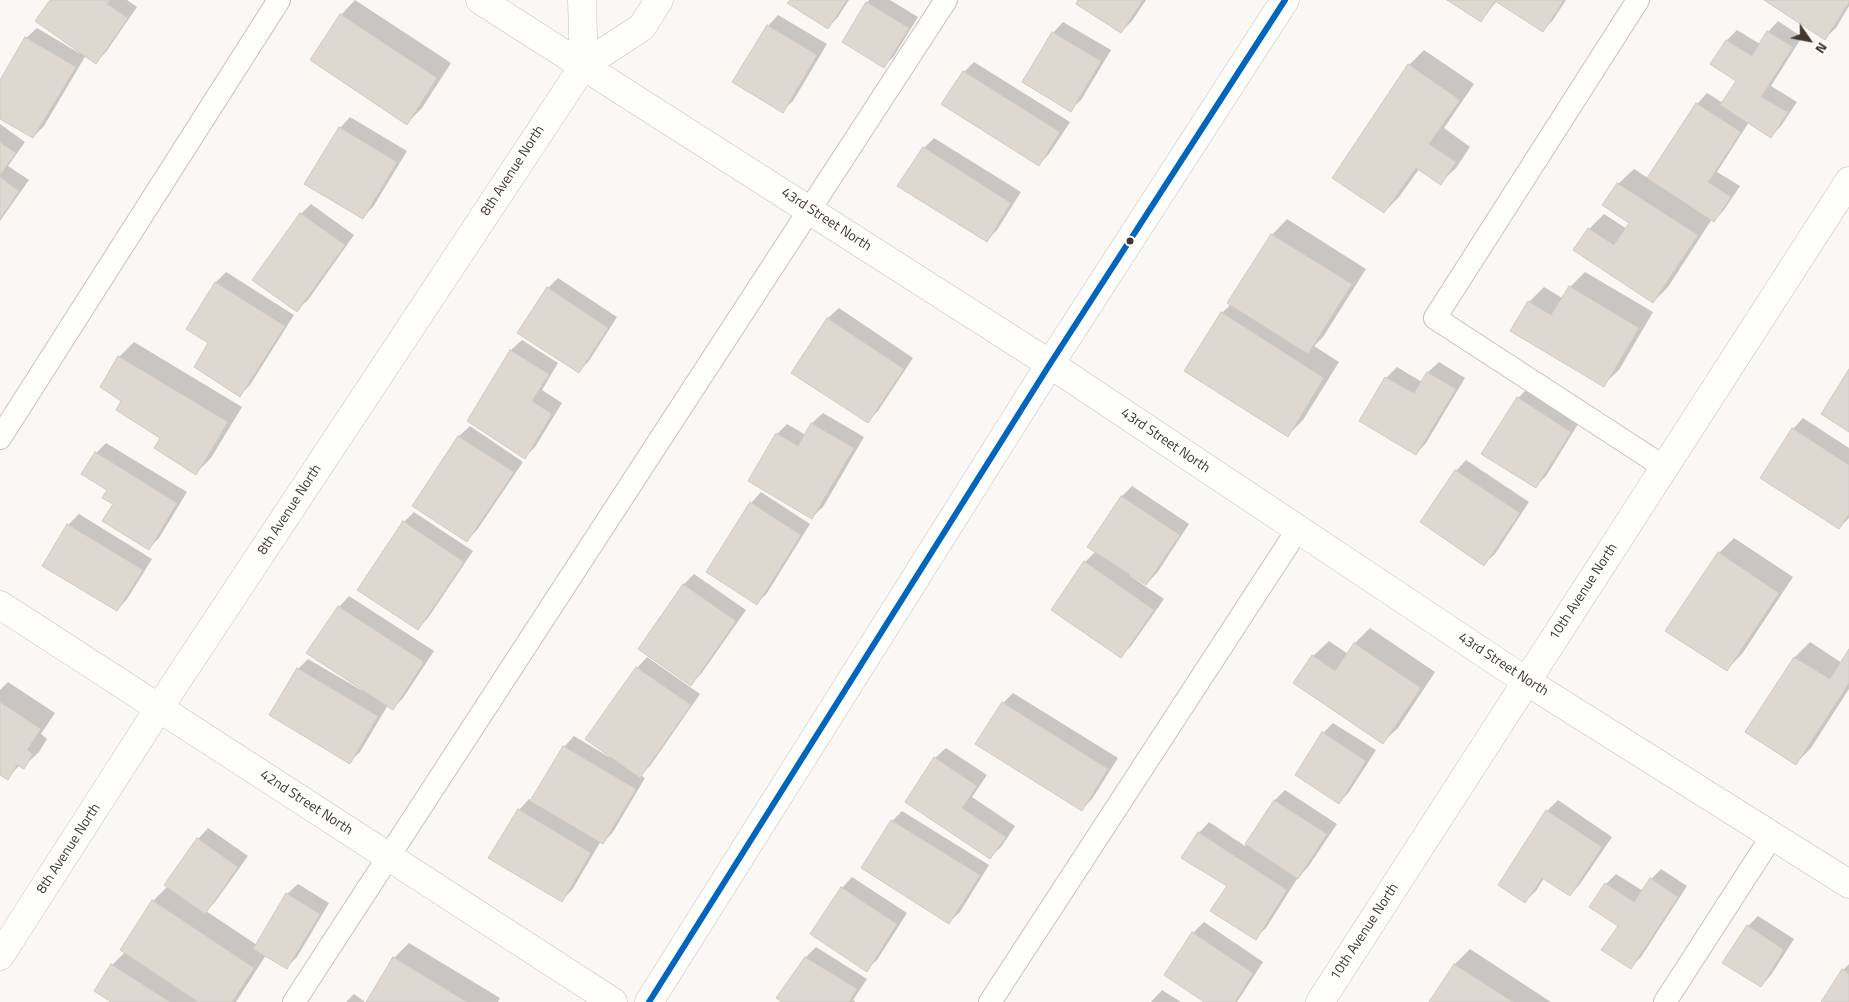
<!DOCTYPE html>
<html>
<head>
<meta charset="utf-8">
<style>
	body { margin:0 }
	#map { position:relative; width:1849px; height:1002px; overflow:hidden; background:#faf7f4; font-family:"Titillium Web",sans-serif }
	canvas { display:block }
	.north { position:absolute; left:1784px; top:15px; width:50px; height:50px; -webkit-text-stroke:4px #fff; paint-order:stroke; rotate:123deg; font-size:14px; font-weight:700; line-height:20px; text-align:center; color:#43362d }
	.north::after { content:''; display:block; margin:auto; width:18px; height:22px; background:#43362d; clip-path:polygon(50% 0,100% 100%,50% 72%,0 100%) }
</style>
</head>
<body>
<div id="map">
<canvas width="1849" height="1002"></canvas>
<div class="north">N</div>
</div>
<script>
const g = document.querySelector('canvas').getContext('2d');
g.lineJoin = 'round';
function fillPath(path, color) { g.fillStyle = color; g.fill(path, 'evenodd'); }
const toPath = rows => new Path2D(rows.map(r => 'M' + r).join(''));
function stroke(path, color, width, dash) { g.strokeStyle = color; g.lineWidth = width; g.lineCap = dash ? 'butt' : 'round'; g.setLineDash(dash || []); g.stroke(path); }
function label(font, color, halo, rows, align = 'center') {
  g.font = font + ' "Titillium Web",sans-serif'; g.lineWidth = 4; g.setLineDash([]); g.textBaseline = 'middle'; g.strokeStyle = halo; g.fillStyle = color; for (const [text, x, y, turn = 0] of rows) {
    g.save(); g.translate(x, y); g.rotate((+turn || 0) * Math.PI / 180); g.textAlign = isNaN(turn) ? turn : align; if (halo) g.strokeText(text, 0, 0); g.fillText(text, 0, 0); g.restore();
  }
}
fillPath(toPath([
	[51,0,127,0,137,7,106,52,96,62,86,55,44,126,33,137,0,117,0,83,26,38,37,28,79,53,80,51],
	[355,0,451,63,422,108,407,123,311,60,341,15],
	[791,0,849,0,838,17,828,28],
	[869,0,890,0,918,17,894,56,884,66,867,3],
	[1080,0,1146,0,1132,21,1121,32],
	[1450,0,1566,0,1553,20,1543,30,1497,1,1481,20],
	[1766,0,1849,0,1849,6,1836,28,1825,38],
	[778,15,827,44,793,101,782,111,768,26],
	[1778,21,1802,37,1771,86,1797,102,1781,126,1771,136,1749,122,1717,172,1740,186,1724,210,1714,221,1712,219,1668,287,1653,302,1589,229,1604,214,1627,229,1631,222,1618,184,1634,169,1648,178,1697,104,1707,93,1723,103,1738,80,1727,40,1737,30,1760,44,1768,32],
	[1063,22,1111,50,1081,100,1070,110,1053,33],
	[1424,50,1474,84,1444,128,1470,147,1456,168,1440,183,1419,169,1399,197,1384,212,1409,65],
	[974,62,1070,122,1049,154,1039,164,964,72],
	[350,117,407,151,373,207,363,217,340,128],
	[0,124,25,142,8,166,29,180,0,221],
	[934,138,1021,192,997,230,986,241,924,148],
	[311,204,354,235,308,300,297,310,301,214],
	[1287,219,1366,269,1323,337,1314,346,1339,362,1303,420,1288,435,1222,313,1231,304,1229,303,1272,235],
	[226,272,294,315,250,385,240,395,210,343,187,329,216,282],
	[1585,272,1653,312,1619,370,1603,385,1529,302,1544,287,1562,298,1570,287],
	[558,278,617,317,589,361,579,371,548,288],
	[839,308,913,358,878,411,868,421,793,373,828,318],
	[522,340,558,363,542,390,562,403,535,447,525,457,469,421,511,350],
	[134,342,242,407,211,458,196,473,123,400,119,357],
	[1439,362,1465,378,1426,443,1416,454,1361,420,1386,378,1397,367,1422,382,1428,372],
	[1529,387,1580,421,1546,476,1535,487,1483,454,1518,398],
	[823,413,864,437,823,507,812,517,777,434,787,424,806,435,812,423],
	[1803,418,1849,448,1849,518,1839,528,1762,477,1793,429],
	[470,426,523,462,477,530,467,540,414,506,459,436],
	[106,443,187,492,159,538,149,548,114,503,96,453],
	[1466,460,1529,502,1495,554,1484,564,1421,522,1456,471],
	[1132,486,1189,524,1157,573,1146,584,1130,573,1129,575,1164,599,1131,646,1120,657,1085,562,1096,551,1089,546,1122,496],
	[761,492,810,524,767,593,757,603,751,503],
	[414,512,473,551,428,618,418,628,404,522],
	[79,514,152,559,127,599,117,610,44,566,68,525],
	[1734,538,1793,577,1742,654,1727,669,1667,631,1719,553],
	[694,574,746,610,701,674,691,684,639,648,684,584],
	[349,596,434,651,403,698,393,708,388,705,360,752,349,762,298,669,308,659,361,690,362,688,308,653,339,607],
	[1370,628,1435,672,1398,728,1382,743,1313,656,1329,641,1348,654,1355,643],
	[1810,642,1842,663,1849,651,1849,689,1811,748,1796,763,1747,732,1795,657],
	[647,657,700,694,650,766,640,775,645,778,613,832,603,843,601,841,572,890,562,900,490,858,519,810,529,799,532,801,564,747,574,736,609,757,637,668],
	[8,682,55,713,41,734,47,739,39,752,23,767,20,765,7,778,0,774,0,690],
	[1013,693,1118,758,1092,799,1081,810,1003,703],
	[1333,723,1376,750,1349,792,1339,803,1323,733],
	[946,748,987,775,972,797,1015,826,1001,847,990,857,907,802,935,758],
	[1285,790,1337,824,1308,867,1297,879,1266,928,1255,938,1228,886,1183,857,1199,833,1209,822,1245,846,1275,800],
	[1558,800,1612,837,1580,884,1570,895,1544,878,1536,891,1525,901,1499,884,1547,811],
	[902,811,989,865,960,912,949,922,892,821],
	[208,828,248,856,215,902,206,911,257,945,287,894,298,884,329,903,297,957,287,967,266,955,236,1002,113,1002,96,990,112,965,125,952,153,901,168,886,198,839],
	[1661,869,1687,886,1641,957,1631,967,1606,884,1616,874,1643,891,1651,879],
	[852,877,907,913,877,960,866,970,812,934,842,888],
	[1758,916,1794,939,1771,975,1761,986,1748,926],
	[1204,922,1263,962,1237,1002,1206,1002,1193,933],
	[409,943,500,998,498,1002,367,1002,394,958],
	[816,947,867,979,853,1000,856,1002,784,1002,805,958],
	[1470,949,1551,1002,1430,1002,1455,964],
	[1849,964,1849,1002,1822,1002,1843,970],
	[1162,990,1181,1002,1151,1002],
	[354,994,365,1002,346,1002]
]), '#0003');
const building = toPath([
	[50,0,110,0,107,4,128,18,96,64,35,21,50,0],
	[790,0,847,0,828,29,787,3,790,0],
	[1078,0,1143,0,1121,33,1076,4,1078,0],
	[1447,0,1564,0,1543,32,1495,1,1481,22,1447,0],
	[1764,0,1849,0,1849,2,1825,40,1764,0],
	[866,2,909,28,884,68,842,42,866,2],
	[340,14,437,78,407,125,310,60,340,14],
	[767,25,817,55,783,113,732,82,767,25],
	[1767,31,1793,47,1761,97,1788,112,1771,138,1720,105,1736,81,1710,64,1726,40,1752,56,1767,31],
	[1052,32,1101,61,1071,112,1022,82,1052,32],
	[25,37,76,67,33,138,0,119,0,80,25,37],
	[1408,64,1460,100,1429,144,1456,162,1441,185,1416,168,1384,213,1332,178,1408,64],
	[963,71,1060,132,1039,166,941,104,963,71],
	[1696,103,1741,132,1708,182,1731,197,1714,222,1647,178,1696,103],
	[339,127,397,162,363,219,304,184,339,127],
	[0,142,16,153,0,175,0,142],
	[923,147,1011,203,987,242,897,186,923,147],
	[0,177,19,191,0,219,0,177],
	[1617,183,1698,235,1653,303,1573,250,1588,228,1614,245,1629,223,1602,205,1617,183],
	[300,213,345,245,297,312,252,280,300,213],
	[1271,234,1352,284,1308,354,1227,303,1271,234],
	[215,282,285,326,240,397,194,367,208,343,186,329,215,282],
	[1569,286,1639,328,1604,387,1510,331,1528,301,1551,315,1569,286],
	[547,287,608,328,579,373,517,333,547,287],
	[1221,312,1324,378,1288,437,1184,371,1221,312],
	[827,318,904,369,868,423,791,373,827,318],
	[510,350,549,374,532,401,552,414,525,459,467,421,510,350],
	[118,356,228,422,196,475,154,448,160,438,116,410,121,401,100,387,118,356],
	[1849,369,1849,432,1821,414,1849,369],
	[1427,372,1456,389,1416,455,1359,421,1385,377,1414,393,1427,372],
	[1517,397,1571,432,1536,488,1481,454,1517,397],
	[811,423,854,448,812,519,748,481,776,433,798,446,811,423],
	[1792,428,1849,465,1849,514,1839,529,1760,478,1792,428],
	[458,436,514,472,467,542,412,506,458,436],
	[95,452,177,503,149,550,102,521,113,504,102,498,107,490,81,474,95,452],
	[1455,470,1520,513,1484,566,1420,522,1455,470],
	[1121,496,1180,535,1146,585,1087,547,1121,496],
	[750,502,801,535,757,605,706,572,750,502],
	[403,521,464,562,418,630,357,590,403,521],
	[67,524,143,570,117,611,42,566,67,524],
	[1718,552,1779,593,1727,671,1665,631,1718,552],
	[1084,561,1154,610,1121,658,1051,610,1084,561],
	[683,584,736,621,691,686,638,649,683,584],
	[338,606,424,662,393,710,306,653,338,606],
	[1354,643,1421,688,1383,744,1293,683,1312,655,1335,671,1354,643],
	[1849,649,1849,683,1796,765,1745,732,1794,657,1830,679,1849,649],
	[636,667,691,705,640,778,585,739,636,667],
	[297,668,378,716,350,764,269,715,297,668],
	[0,702,41,729,27,750,33,754,24,769,17,765,8,780,0,775,0,702],
	[1002,702,1108,769,1082,811,975,744,1002,702],
	[1322,732,1366,761,1339,804,1295,775,1322,732],
	[563,746,636,789,603,844,530,801,563,746],
	[934,757,977,786,962,808,1006,837,990,859,905,802,934,757],
	[1274,800,1327,834,1298,879,1245,844,1274,800],
	[518,809,591,853,562,902,488,858,518,809],
	[1546,810,1602,847,1570,896,1542,878,1525,903,1498,885,1546,810],
	[891,820,980,875,949,924,861,868,891,820],
	[1198,832,1287,890,1256,940,1210,911,1227,886,1181,858,1198,832],
	[197,838,238,867,205,914,164,885,197,838],
	[1650,878,1678,897,1631,969,1601,950,1618,926,1589,907,1605,883,1634,902,1650,878],
	[841,887,897,924,867,972,810,934,841,887],
	[286,893,320,914,287,969,253,949,286,893],
	[152,900,254,968,232,1002,198,1002,120,950,152,900],
	[1747,925,1784,950,1761,987,1722,963,1747,925],
	[1192,932,1253,973,1235,1002,1204,1002,1164,975,1192,932],
	[393,957,467,1002,366,1002,393,957],
	[805,957,857,989,849,1002,782,1002,776,998,805,957],
	[111,964,170,1002,111,1002,94,991,111,964],
	[1454,964,1513,1002,1429,1002,1454,964],
	[1842,969,1849,974,1849,1002,1821,1002,1842,969]
]);
fillPath(building, '#ded8d1');
stroke(building, '#cfcac3', 1);
const service = toPath([
	[1638,0,1435,318,1664,467],
	[0,438,279,0],
	[294,1002,946,0],
	[990,1002,1298,529],
	[1665,1002,1772,836]
]);
const minor = toPath([
	[480,0,1050,364,1526,681,1849,884],
	[582,0,584,65],
	[0,605,613,1002],
	[0,956,159,708,584,65,642,27,659,0],
	[1320,1002,1849,181]
]);
const tertiary = toPath([
	[649,1002,1050,364,1285,0]
]);
stroke(service, '#c8c1bb', 24);
stroke(minor, '#c8c1bb', 29);
stroke(tertiary, '#c8c1bb', 29);
stroke(service, '#fefefd', 22);
stroke(minor, '#fefefd', 28);
stroke(tertiary, '#fefefd', 28);
stroke(toPath([
	[649,1002,1050,364,1285,0]
]), '#0065bd', 6);
for (const [x, y, r, color] of [
	[1130,241,4.5,"#43362d"]
]) { const dot = new Path2D(); dot.arc(x, y, r, 0, 2 * Math.PI); g.fillStyle = color; g.fill(dot); stroke(dot, '#fff', 2); }
label('14px', '#43362d', '#fff', [
	["8th Avenue North",513,171,-57],
	["43rd Street North",826,220,33],
	["43rd Street North",1165,441,34],
	["8th Avenue North",290,510,-57],
	["10th Avenue North",1584,592,-57],
	["43rd Street North",1503,665,33],
	["42nd Street North",306,803,33],
	["8th Avenue North",69,849,-57],
	["10th Avenue North",1365,932,-57]
]);
</script>
</body>
</html>
